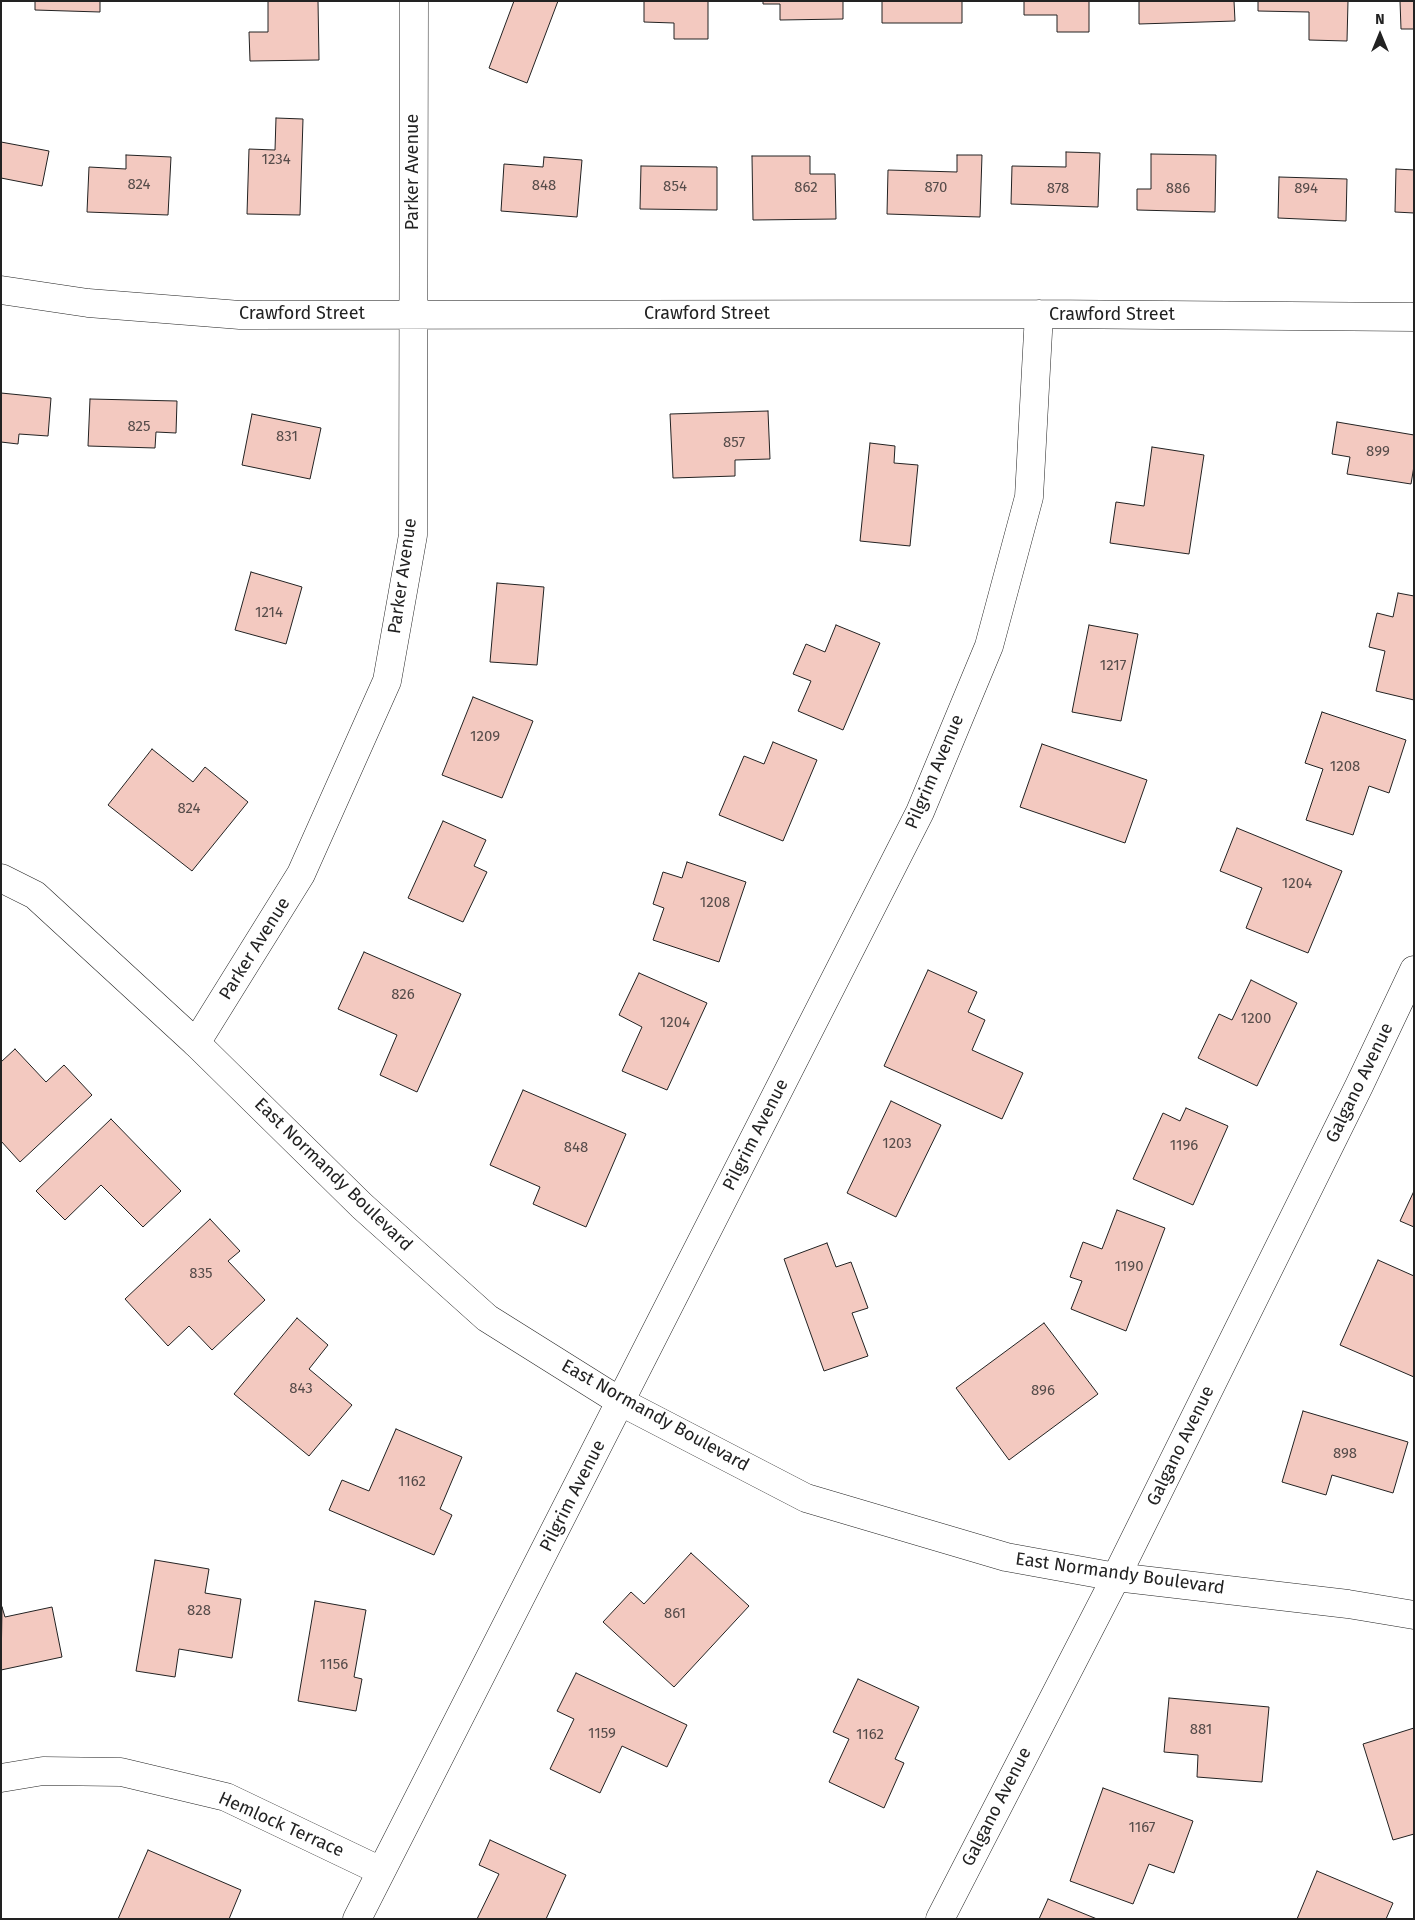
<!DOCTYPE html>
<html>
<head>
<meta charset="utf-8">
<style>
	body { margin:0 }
	#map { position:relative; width:1415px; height:1920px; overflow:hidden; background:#fff; font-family:"Fira Sans",sans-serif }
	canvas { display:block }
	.frame { position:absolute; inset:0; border:2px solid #222; pointer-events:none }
	.north { position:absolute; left:1355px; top:10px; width:50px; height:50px; -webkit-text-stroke:4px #fff; paint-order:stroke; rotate:0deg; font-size:14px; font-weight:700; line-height:20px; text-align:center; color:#222 }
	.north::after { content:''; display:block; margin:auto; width:18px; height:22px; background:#222; clip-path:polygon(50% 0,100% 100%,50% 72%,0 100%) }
</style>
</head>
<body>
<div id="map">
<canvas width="1415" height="1920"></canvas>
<div class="frame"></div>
<div class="north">N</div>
</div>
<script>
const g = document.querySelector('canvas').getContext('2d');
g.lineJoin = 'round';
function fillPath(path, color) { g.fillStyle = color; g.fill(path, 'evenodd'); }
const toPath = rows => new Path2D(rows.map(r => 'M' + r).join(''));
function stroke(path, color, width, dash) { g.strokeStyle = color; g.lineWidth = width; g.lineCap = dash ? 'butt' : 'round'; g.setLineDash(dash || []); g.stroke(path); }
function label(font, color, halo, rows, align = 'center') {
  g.font = font + ' "Fira Sans",sans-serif'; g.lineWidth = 4; g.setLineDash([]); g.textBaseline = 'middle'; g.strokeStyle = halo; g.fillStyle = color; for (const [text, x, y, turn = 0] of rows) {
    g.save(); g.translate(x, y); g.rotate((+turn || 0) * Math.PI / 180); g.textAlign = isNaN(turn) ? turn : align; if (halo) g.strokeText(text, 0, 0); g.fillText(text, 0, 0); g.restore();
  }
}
const building = toPath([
	[35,1,100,1,100,12,35,10,35,1],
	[268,1,318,1,319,60,250,61,249,32,268,32,268,1],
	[514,1,558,1,527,83,489,68,514,1],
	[644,1,708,1,708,39,674,39,674,23,644,22,644,1],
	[763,1,843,1,843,19,780,20,780,4,763,4,763,1],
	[882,1,962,1,962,23,882,23,882,1],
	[1024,1,1089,1,1089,32,1057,32,1057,15,1024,15,1024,1],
	[1139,1,1234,1,1235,21,1139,24,1139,1],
	[1258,1,1348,1,1347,41,1309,40,1309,12,1258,11,1258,1],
	[1400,1,1414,1,1414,29,1401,29,1400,1],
	[276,118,303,119,300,215,247,214,249,149,275,150,276,118],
	[1,142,49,151,42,186,1,178,1,142],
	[1066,152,1100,153,1098,207,1011,204,1012,166,1066,167,1066,152],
	[1151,154,1216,155,1215,212,1137,210,1137,189,1151,189,1151,154],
	[126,155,171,157,168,215,87,212,89,167,126,169,126,155],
	[957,155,982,155,980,217,887,214,888,170,957,172,957,155],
	[752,156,810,156,810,174,835,174,836,219,753,220,752,156],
	[544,157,582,160,577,217,501,211,504,164,543,167,544,157],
	[641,166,717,167,717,210,640,209,641,166],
	[1396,169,1414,170,1414,213,1395,212,1396,169],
	[1279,177,1347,179,1346,221,1278,218,1279,177],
	[1,393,51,398,48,436,19,434,18,444,1,442,1,393],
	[90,399,177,401,176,433,156,432,155,448,88,446,90,399],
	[768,411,770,459,735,460,735,476,673,478,670,414,768,411],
	[252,414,321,428,310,479,242,465,252,414],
	[1337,422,1414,435,1414,466,1411,484,1347,474,1350,457,1332,454,1337,422],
	[870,443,895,446,894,463,918,465,910,546,860,541,870,443],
	[1152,447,1204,455,1189,554,1110,543,1116,502,1144,506,1152,447],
	[251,572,302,587,286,644,235,630,251,572],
	[497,583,544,587,537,665,490,662,497,583],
	[1398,593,1414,596,1414,700,1376,691,1385,651,1369,647,1377,613,1393,617,1398,593],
	[836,625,880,643,843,730,798,711,811,681,793,674,806,644,825,652,836,625],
	[1089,625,1138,634,1121,721,1072,712,1089,625],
	[473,697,533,721,502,798,442,775,473,697],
	[1322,712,1406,740,1389,793,1369,786,1353,835,1306,820,1323,769,1305,763,1322,712],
	[773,742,817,760,783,841,719,815,744,756,764,764,773,742],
	[1042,744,1147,780,1125,843,1020,807,1042,744],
	[152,749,193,782,205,767,248,802,192,871,108,805,152,749],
	[443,821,486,840,474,866,487,872,463,922,408,898,443,821],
	[1237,828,1342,871,1308,953,1246,928,1262,888,1220,871,1237,828],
	[687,862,746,882,719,962,653,940,664,908,653,904,663,872,682,878,687,862],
	[364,952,461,994,417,1092,380,1075,397,1035,338,1009,364,952],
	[928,970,977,992,968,1012,985,1020,972,1050,1023,1073,1002,1119,884,1066,928,970],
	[639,973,707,1003,667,1090,622,1071,642,1027,619,1015,639,973],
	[1251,980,1297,1003,1257,1086,1198,1058,1219,1014,1232,1020,1251,980],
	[15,1049,46,1082,64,1065,92,1095,20,1162,1,1141,1,1062,15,1049],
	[523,1090,626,1134,586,1227,533,1204,540,1187,490,1165,523,1090],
	[891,1101,941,1125,896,1217,847,1193,891,1101],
	[1186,1108,1228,1126,1193,1205,1133,1179,1163,1113,1180,1121,1186,1108],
	[111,1119,181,1191,143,1227,101,1185,65,1220,36,1191,111,1119],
	[1414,1191,1414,1227,1400,1221,1414,1191],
	[1117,1210,1165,1228,1126,1331,1071,1309,1082,1281,1070,1277,1083,1242,1102,1249,1117,1210],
	[210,1219,240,1251,228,1261,265,1300,212,1350,189,1326,168,1346,125,1299,210,1219],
	[827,1243,836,1267,851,1262,868,1308,852,1313,868,1356,824,1371,784,1259,827,1243],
	[1378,1260,1414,1276,1414,1377,1340,1345,1378,1260],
	[297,1318,328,1345,309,1369,352,1405,309,1456,234,1394,297,1318],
	[1044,1323,1098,1394,1009,1460,956,1388,1044,1323],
	[1303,1411,1408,1442,1393,1493,1332,1475,1326,1495,1282,1482,1303,1411],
	[396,1429,462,1457,440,1509,452,1515,434,1555,329,1510,342,1480,369,1491,396,1429],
	[691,1553,749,1606,674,1687,603,1622,631,1592,644,1604,691,1553],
	[155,1560,209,1569,205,1593,241,1599,232,1658,179,1649,175,1677,136,1671,155,1560],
	[315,1601,366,1610,354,1677,362,1679,356,1711,298,1701,315,1601],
	[2,1607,5,1617,52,1607,62,1657,1,1670,2,1607],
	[576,1673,687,1725,667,1767,622,1746,600,1793,550,1769,574,1719,557,1711,576,1673],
	[858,1679,919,1707,895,1759,904,1763,884,1808,829,1782,849,1739,833,1732,858,1679],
	[1169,1698,1269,1707,1262,1782,1197,1777,1198,1755,1164,1752,1169,1698],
	[1414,1728,1414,1834,1393,1840,1363,1744,1414,1728],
	[1103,1788,1193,1821,1174,1873,1149,1864,1133,1904,1070,1881,1103,1788],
	[490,1840,566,1875,546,1919,477,1919,499,1874,479,1865,490,1840],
	[148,1850,241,1890,229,1919,118,1919,148,1850],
	[1317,1871,1393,1903,1386,1919,1297,1919,1317,1871],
	[1048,1899,1097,1919,1039,1919,1048,1899]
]);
fillPath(building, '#f3c9c0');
stroke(building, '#222', 1);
const minor = toPath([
	[1,290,88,303,240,315,1039,314,1414,317],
	[196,1043,301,874,387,681,413,535,414,1],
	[1,1778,43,1771,121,1772,226,1797,381,1871],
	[357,1919,920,812,989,646,1029,497,1039,314],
	[940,1919,1116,1577,1359,1086,1414,970]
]);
const tertiary = toPath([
	[1,878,35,895,196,1043,362,1206,487,1318,621,1402,806,1498,1006,1557,1116,1577,1348,1604,1414,1615]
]);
stroke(minor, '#222', 29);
stroke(tertiary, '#222', 29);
stroke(minor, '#fff', 28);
stroke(tertiary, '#fff', 28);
label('15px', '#564c4a', null, [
	["1234",276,160],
	["824",139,185],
	["848",544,186],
	["854",675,187],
	["862",806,188],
	["870",936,188],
	["878",1058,189],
	["886",1178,189],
	["894",1306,189],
	["825",139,427],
	["831",287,437],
	["857",734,443],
	["899",1378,452],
	["1214",269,613],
	["1217",1113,666],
	["1209",485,737],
	["1208",1345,767],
	["824",189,809],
	["1204",1297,884],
	["1208",715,903],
	["826",403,995],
	["1200",1256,1019],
	["1204",675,1023],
	["1203",897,1144],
	["1196",1184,1146],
	["848",576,1148],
	["1190",1129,1267],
	["835",201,1274],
	["843",301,1389],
	["896",1043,1391],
	["898",1345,1454],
	["1162",412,1482],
	["828",199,1611],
	["861",675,1614],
	["1156",334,1665],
	["881",1201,1730],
	["1159",602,1734],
	["1162",870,1735],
	["1167",1142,1828]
]);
label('18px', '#222', '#fff', [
	["Parker Avenue",413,172,-90],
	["Crawford Street",302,314],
	["Crawford Street",707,314],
	["Crawford Street",1112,315],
	["Parker Avenue",403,576,-82],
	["Pilgrim Avenue",935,772,-67],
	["Parker Avenue",255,949,-58],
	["Galgano Avenue",1360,1083,-64],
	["Pilgrim Avenue",756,1135,-63],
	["East Normandy Boulevard",333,1175,44],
	["East Normandy Boulevard",655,1416,29],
	["Galgano Avenue",1181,1446,-64],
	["Pilgrim Avenue",573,1496,-63],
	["East Normandy Boulevard",1120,1574,8],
	["Galgano Avenue",997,1807,-63],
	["Hemlock Terrace",281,1825,24]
]);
</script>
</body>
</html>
